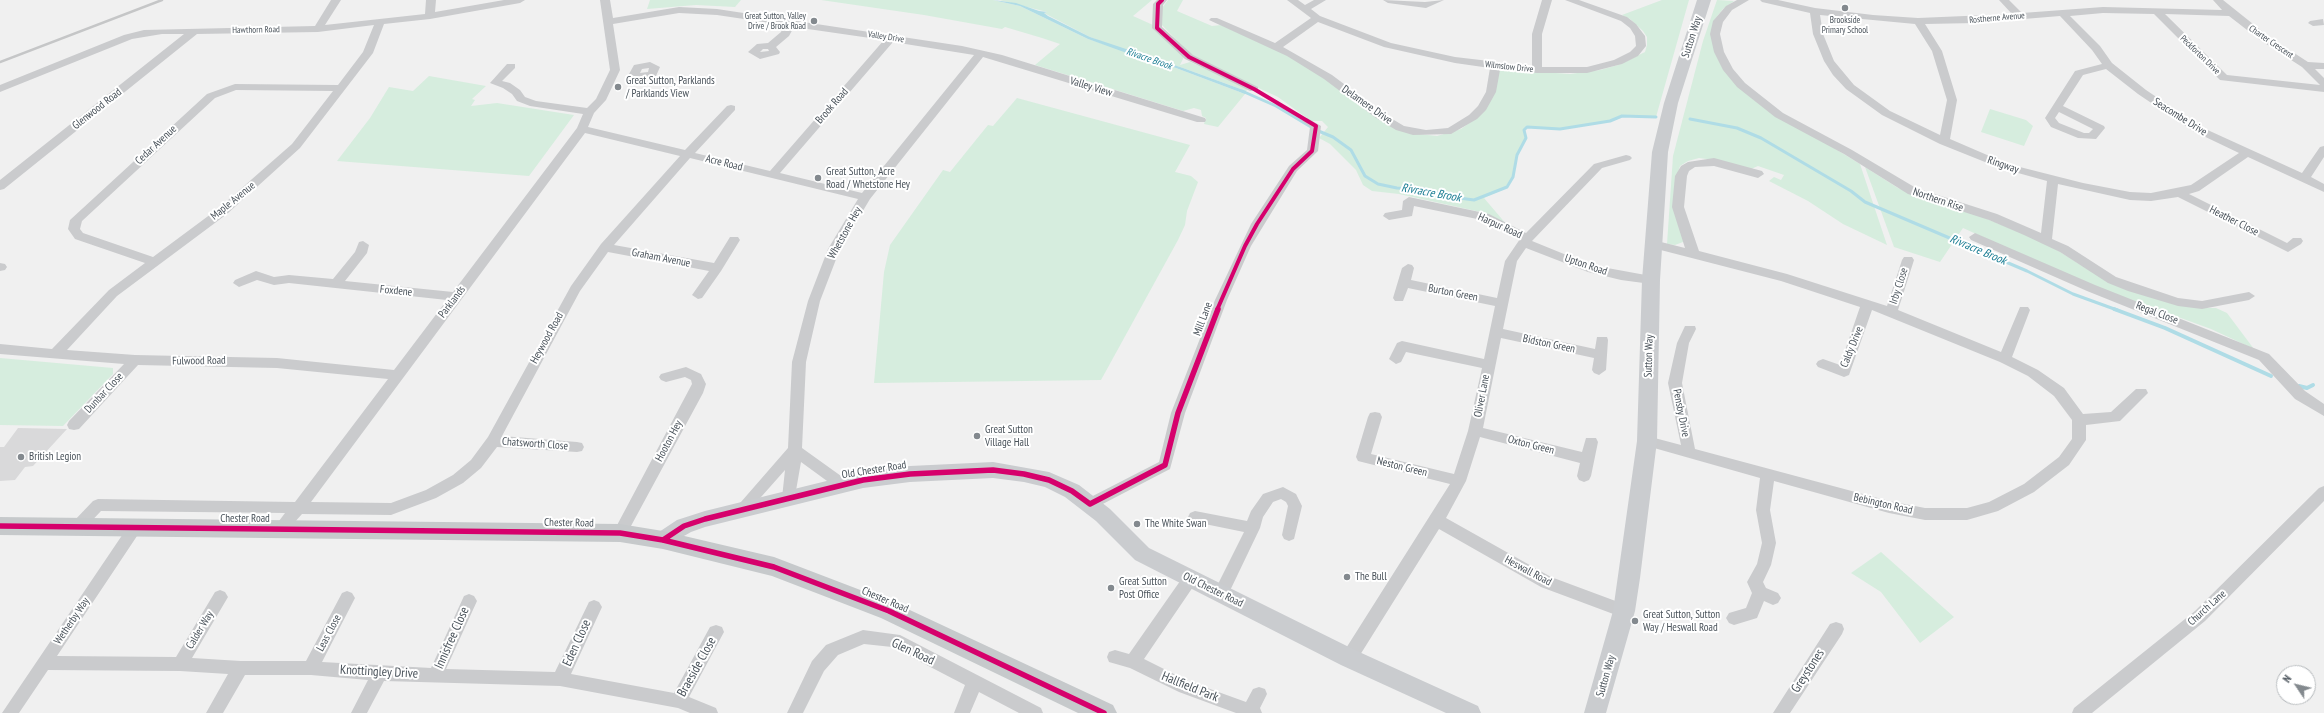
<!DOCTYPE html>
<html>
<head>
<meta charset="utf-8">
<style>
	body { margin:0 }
	#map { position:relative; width:2324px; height:713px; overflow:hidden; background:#f0f0f0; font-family:"PT Sans Narrow",sans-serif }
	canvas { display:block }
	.north { position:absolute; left:2276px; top:665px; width:40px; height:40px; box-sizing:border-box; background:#fff; border:1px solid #b6babd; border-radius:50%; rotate:305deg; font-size:11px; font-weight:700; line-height:16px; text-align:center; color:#49525a }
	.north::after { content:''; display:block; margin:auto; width:14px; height:18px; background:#83898e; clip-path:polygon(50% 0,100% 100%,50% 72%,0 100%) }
</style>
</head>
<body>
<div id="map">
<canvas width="2324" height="713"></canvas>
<div class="north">N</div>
</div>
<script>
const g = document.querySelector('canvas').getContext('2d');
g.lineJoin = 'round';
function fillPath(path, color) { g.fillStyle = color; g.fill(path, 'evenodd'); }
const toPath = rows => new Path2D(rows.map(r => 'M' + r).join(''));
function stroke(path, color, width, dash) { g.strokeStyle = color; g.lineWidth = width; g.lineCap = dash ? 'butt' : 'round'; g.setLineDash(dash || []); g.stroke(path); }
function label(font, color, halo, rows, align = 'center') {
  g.font = font + ' "PT Sans Narrow",sans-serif'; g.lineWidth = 4; g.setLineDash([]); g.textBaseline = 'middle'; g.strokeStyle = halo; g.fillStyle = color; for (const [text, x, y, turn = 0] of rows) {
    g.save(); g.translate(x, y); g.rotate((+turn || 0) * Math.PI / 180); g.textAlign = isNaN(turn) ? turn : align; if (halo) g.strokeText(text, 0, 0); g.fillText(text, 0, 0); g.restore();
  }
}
fillPath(toPath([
	[650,0,741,0,735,7,696,5,647,9],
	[821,0,993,0,1020,6,1088,39,1176,68,1245,94,1218,127,1204,124,1206,118,1202,116,1201,110,1194,108,1183,111,1035,65,1060,44,1042,38,1005,27,1002,29,924,15],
	[999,0,1152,0,1133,16,1153,25,1184,57,1180,65,1190,62,1249,88,1246,91,1183,68,1127,51,1090,37,1044,13,1047,12],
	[1168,0,1183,0,1177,11,1212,26,1221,25,1289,56,1410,133,1437,136,1461,129,1472,121,1500,69,1570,74,1600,70,1618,65,1645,52,1647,45,1647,37,1643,31,1630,19,1622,15,1662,0,1689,0,1656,117,1622,116,1610,121,1560,129,1526,127,1524,130,1526,138,1517,155,1513,177,1504,189,1484,198,1507,225,1485,213,1399,194,1372,191,1363,185,1356,170,1330,144,1319,138,1328,127,1322,121,1311,121,1278,97,1194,58,1161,24,1159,12],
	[1717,0,1734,1,1723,9,1715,19,1712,32,1740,87,1753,99,1780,119,1829,145,1860,164,1887,245,1843,224,1808,201,1769,181,1774,177,1781,180,1784,175,1758,166,1751,169,1715,160,1699,158,1688,161,1680,166,1676,180,1685,237,1683,242,1675,245,1667,244,1673,156,1703,41],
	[429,76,486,86,472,99,475,100,471,106,497,103,574,115,529,176,337,161,370,118,389,87,413,91],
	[1017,98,1190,145,1175,172,1191,176,1198,182,1187,211,1185,225,1178,240,1101,380,874,383,884,272,890,245,943,170,950,172,988,125,993,126],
	[1990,109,2026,120,2033,126,2024,146,1981,132],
	[1865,167,1898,188,1949,207,1980,216,2046,243,2087,269,2202,308,2216,308,2227,313,2254,349,2211,329,2082,282,1963,228,1940,262,1894,247],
	[0,358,113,368,113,374,63,426,0,425],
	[1881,552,1954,617,1920,643,1881,592,1851,573]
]), '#d6edde');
fillPath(toPath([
	[993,0,1016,3,1039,11,1047,12,1044,13,1048,16,1090,37,1183,68,1246,91,1245,94,1176,68,1124,52,1088,39,1020,6]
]), '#afdce6');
stroke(toPath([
	[1242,91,1276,106,1311,127],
	[1690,119,1737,128,1761,138,1851,191,1865,202,2027,271,2073,294,2117,310],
	[1316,130,1333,137,1351,150,1365,176,1378,184,1397,188,1425,189,1452,197,1474,200,1507,187,1513,177,1517,155,1526,138,1524,130,1527,127,1560,129,1610,121,1622,116,1656,117]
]), '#afdce6', 3);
stroke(toPath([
	[2114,309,2165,328,2271,376],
	[2299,386,2307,388,2313,385]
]), '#afdce6', 4);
fillPath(toPath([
	[18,428,67,429,33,466,25,467,15,480,0,481,0,447,4,447]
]), '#d9d9da');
fillPath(toPath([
	[331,0,341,0,325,25,425,14,426,0,436,0,435,12,504,0,525,0,520,3,430,19,384,24,373,53,300,148,227,214,117,296,67,350,135,355,277,358,394,370,447,300,289,283,274,285,257,280,239,287,233,283,235,280,256,271,274,277,289,275,333,279,355,252,359,242,363,241,369,245,367,253,345,281,453,292,577,128,583,114,530,106,517,101,512,94,503,88,490,83,507,64,515,64,515,68,502,81,510,83,520,90,525,97,536,101,587,108,596,99,610,70,600,0,610,0,613,18,679,7,717,9,962,46,1002,55,1205,118,1206,120,1205,122,1197,122,983,57,870,199,840,249,820,301,806,362,802,448,848,481,850,485,848,489,843,491,838,489,801,462,794,502,789,504,784,502,782,498,785,470,746,514,741,516,736,514,734,510,788,448,792,362,808,301,828,249,858,199,690,158,614,245,714,263,730,237,738,237,740,240,721,271,702,298,698,299,692,295,709,271,608,252,580,291,502,436,577,442,582,443,584,447,582,451,577,452,497,447,481,468,463,483,436,498,391,515,302,514,285,533,280,535,275,533,273,529,285,513,101,511,83,530,78,532,73,530,71,526,73,522,93,501,98,499,295,502,388,379,277,368,138,365,79,429,74,430,69,429,67,425,69,421,124,364,0,354,0,344,52,349,109,290,145,263,75,239,68,229,70,220,207,94,235,84,338,85,363,52,374,25,318,32,197,34,4,189,0,190,0,180,184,34,162,34,132,39,0,92,0,85,124,35,144,30,315,26,331,0],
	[679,13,717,15,784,25,781,32,768,43,757,44,748,52,760,59,779,54,780,52,776,47,789,36,794,27,884,40,770,171,695,153,735,110,735,106,731,105,727,106,685,150,588,127,594,113,606,100,620,70,613,24,679,13],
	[893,42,974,55,862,193,780,173,893,42],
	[763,49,768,49,769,51,760,52,763,49],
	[236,90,333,91,292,144,219,208,153,257,83,233,80,229,82,221,215,98,236,90],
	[585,133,680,156,601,244,571,286,488,437,471,460,453,475,426,490,391,503,311,502,585,133],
	[1157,0,1167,0,1163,5,1162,27,1193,55,1258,87,1258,91,1250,91,1185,59,1152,28,1153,4,1157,0],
	[1287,0,1298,0,1305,5,1314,0,1326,0,1311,9,1320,16,1391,43,1455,57,1532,66,1532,34,1542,0,1552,0,1542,34,1542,67,1587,67,1614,60,1630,52,1636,46,1635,36,1630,28,1621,21,1565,0,1579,0,1627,17,1636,24,1645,36,1646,46,1638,56,1622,64,1587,73,1537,73,1500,70,1496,92,1486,110,1477,119,1451,134,1413,135,1396,130,1376,118,1324,79,1287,56,1209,20,1211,18,1217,18,1275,43,1311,18,1287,0],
	[1318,22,1384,47,1455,63,1490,68,1486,92,1478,106,1469,115,1448,128,1426,130,1404,126,1384,114,1332,75,1283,47,1318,22],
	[1383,0,1425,2,1444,0,1426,8,1388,3,1383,0],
	[1737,0,1749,0,1732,10,1723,22,1720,34,1724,52,1733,69,1745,83,1783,113,1852,150,1916,188,1997,214,2041,233,2047,181,2000,168,1940,144,1882,115,1846,89,1833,75,1824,61,1813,34,1810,13,1762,2,1760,0,1778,0,1815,8,1873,15,1918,18,2012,14,1999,0,2009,0,2022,13,2103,7,2222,10,2213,0,2223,0,2268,36,2308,62,2324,63,2324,69,2315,69,2324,78,2324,92,2220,80,2154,14,2103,13,2070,16,2100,46,2112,63,2146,90,2201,127,2302,173,2320,147,2324,146,2324,157,2311,177,2324,184,2324,192,2248,157,2199,191,2189,194,2287,243,2293,238,2301,238,2303,241,2301,244,2288,252,2178,197,2151,201,2130,200,2058,184,2052,239,2068,246,2116,277,2178,298,2202,301,2249,292,2255,296,2249,300,2202,309,2178,306,2128,291,2108,283,2060,252,2024,235,1989,220,1908,194,1844,154,1775,117,1737,87,1723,70,1714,52,1710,34,1713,21,1726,6,1737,0],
	[2165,14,2229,16,2260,40,2302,67,2320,85,2227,75,2165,14],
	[1820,15,1915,24,1932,51,1947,100,1940,135,1890,111,1854,85,1834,61,1823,34,1820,15],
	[2060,16,2092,50,2102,64,2075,71,2045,118,2051,127,2078,138,2096,139,2105,128,2104,126,2063,106,2083,75,2106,69,2138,94,2193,131,2239,153,2191,185,2151,193,2130,192,2083,183,2008,164,1950,139,1957,100,1942,51,1925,24,1976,23,2060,16],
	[2059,112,2093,129,2089,133,2084,133,2059,123,2055,118,2059,112],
	[2323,19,2324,25,2313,26,2308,23,2310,21,2323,19],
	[650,62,660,67,656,76,644,80,629,74,634,65,650,62],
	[649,68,648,72,640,73,642,69,649,68],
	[1307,118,1321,126,1318,151,1297,171,1251,246,1227,300,1185,413,1170,469,1095,508,1090,510,1085,508,1083,504,1085,500,1159,462,1171,413,1215,300,1251,224,1289,166,1307,150,1310,127,1302,121,1307,118],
	[1626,155,1630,156,1632,158,1630,160,1602,168,1532,241,1591,265,1651,276,1657,280,1651,284,1621,280,1588,272,1526,248,1517,261,1503,329,1595,349,1597,337,1607,337,1608,340,1606,370,1599,375,1594,373,1592,370,1594,358,1501,338,1483,428,1582,452,1586,438,1596,438,1598,442,1591,476,1589,480,1584,482,1579,480,1577,476,1580,463,1480,437,1466,481,1446,518,1551,577,1629,606,1632,611,1629,616,1624,618,1541,587,1439,529,1355,663,1349,665,1343,663,1341,658,1343,653,1450,484,1358,461,1356,457,1368,417,1370,413,1375,412,1380,413,1382,417,1371,454,1454,474,1468,431,1482,368,1406,352,1401,362,1396,364,1389,359,1397,343,1402,341,1484,359,1495,306,1408,288,1403,301,1395,301,1393,298,1402,268,1408,264,1412,265,1414,268,1411,280,1497,298,1505,261,1520,239,1482,220,1414,206,1412,216,1389,220,1383,216,1385,213,1402,210,1403,201,1409,197,1489,214,1526,233,1594,164,1626,155],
	[1714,158,1762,171,1764,174,1758,178,1714,166,1695,167,1689,171,1687,176,1684,207,1699,251,1787,274,1887,306,1902,260,1904,257,1912,257,1914,260,1898,310,2001,352,2020,307,2028,307,2030,310,2012,357,2038,370,2064,388,2083,414,2111,412,2136,389,2146,389,2148,393,2120,421,2086,425,2086,440,2069,465,2034,492,1998,511,1967,520,1925,520,1889,513,1774,481,1770,510,1776,543,1771,565,1763,582,1766,588,1778,593,1781,598,1778,603,1773,605,1764,601,1757,618,1734,625,1729,623,1726,618,1729,613,1746,608,1752,593,1747,582,1757,564,1762,543,1756,510,1760,478,1647,446,1642,445,1640,441,1642,437,1647,436,1681,445,1668,383,1677,343,1685,326,1695,326,1696,329,1689,343,1682,383,1695,449,1889,501,1925,508,1967,508,1989,502,2024,484,2059,457,2072,439,2072,420,2054,396,2028,376,2000,362,1872,310,1849,375,1844,377,1818,367,1816,364,1818,361,1823,359,1840,365,1860,307,1781,281,1649,247,1647,244,1649,241,1653,240,1685,248,1672,207,1675,176,1681,166,1688,162,1714,158],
	[1975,233,2095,285,2269,354,2305,391,2324,404,2324,416,2295,399,2259,360,2087,291,1971,240,1969,237,1975,233],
	[0,263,5,264,7,267,5,270,0,271,0,263],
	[686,367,701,374,706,384,703,393,625,537,620,539,615,537,613,533,615,529,692,384,691,380,685,377,666,382,661,380,659,377,661,374,686,367],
	[2324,486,2324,501,2205,621,2092,713,2072,713,2074,708,2195,611,2319,488,2324,486],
	[1283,487,1296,494,1302,506,1294,539,1289,541,1284,539,1282,535,1288,506,1286,502,1281,499,1273,502,1263,517,1260,528,1226,599,1221,601,1216,599,1213,594,1244,532,1190,521,1188,517,1190,513,1195,511,1247,521,1251,511,1263,494,1283,487],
	[134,523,139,525,141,529,139,533,57,656,176,657,215,592,220,590,225,592,228,597,192,658,241,661,306,661,342,593,347,591,352,593,355,598,322,662,431,668,464,596,469,594,474,596,477,601,446,669,555,672,589,602,594,600,599,602,602,607,571,674,674,693,710,627,716,625,722,627,724,632,689,697,716,708,718,713,690,713,678,708,560,686,384,681,367,713,351,713,368,680,311,675,245,675,223,713,206,713,228,674,180,671,48,670,19,713,2,713,129,525,134,523],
	[1190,573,1195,574,1198,579,1195,584,1144,659,1188,681,1246,702,1253,689,1259,687,1265,689,1267,694,1260,708,1262,713,1236,713,1179,692,1130,668,1109,662,1107,657,1109,652,1115,650,1129,654,1185,574,1190,573],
	[1836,622,1842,624,1844,629,1842,634,1790,713,1773,713,1830,624,1836,622],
	[863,630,900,635,1041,708,1043,713,1019,713,979,692,970,713,954,713,965,685,892,647,864,644,838,655,824,671,803,713,787,713,812,661,826,645,863,630]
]), '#cacbcd');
fillPath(toPath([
	[1697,0,1711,0,1678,103,1668,152,1660,280,1657,441,1640,578,1635,611,1606,713,1584,713,1613,611,1637,441,1642,280,1652,152,1664,103,1697,0],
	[993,462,1049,472,1079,485,1110,509,1149,548,1357,651,1478,706,1481,713,1446,713,1341,665,1135,560,1096,521,1065,497,1045,487,1024,482,993,478,910,482,863,488,705,527,691,532,663,548,656,546,653,540,656,534,677,520,705,511,863,472,910,466,993,462]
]), '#cacccf');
fillPath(toPath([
	[0,517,620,524,663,531,774,557,897,604,1113,705,1117,713,1078,713,881,618,772,576,663,549,620,542,0,535,0,517]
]), '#c6c9cb');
stroke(toPath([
	[0,62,162,0]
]), '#c5c6c7', 2.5);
stroke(toPath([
	[1162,0,1158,4,1157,28,1189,57,1254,89,1316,126,1312,151,1293,169,1257,224,1245,246,1217,310]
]), '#d6006c', 4);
stroke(toPath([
	[0,526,620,533,663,540,774,567,889,611,1104,713],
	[663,540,684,526,705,519,863,480,910,474,993,470,1024,474,1049,480,1072,491,1090,504,1165,465,1178,413,1218,309]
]), '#d6006c', 5.5);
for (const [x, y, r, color] of [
	[1845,8,4,"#83898e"],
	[814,21,4,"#83898e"],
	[618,87,4,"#83898e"],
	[818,178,4,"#83898e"],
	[977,436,4,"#83898e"],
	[21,457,4,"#83898e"],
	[1137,524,4,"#83898e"],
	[1347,577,4,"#83898e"],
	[1111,588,4,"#83898e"],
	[1635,621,4,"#83898e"]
]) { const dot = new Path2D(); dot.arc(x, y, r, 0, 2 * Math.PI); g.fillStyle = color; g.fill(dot); stroke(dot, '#fff', 1.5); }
label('9px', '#49525a', '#fff', [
	["Great Sutton, Valley",806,16],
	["Drive / Brook Road",806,26],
	["Brookside",1845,20,"center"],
	["Primary School",1845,30,"center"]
], 'right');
label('9px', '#49525a', '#fff', [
	["Rostherne Avenue",1997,18,-5],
	["Hawthorn Road",256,30,-1],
	["Valley Drive",886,37,9],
	["Charter Crescent",2271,42,34],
	["Peckforton Drive",2200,55,44],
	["Wilmslow Drive",1509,67,6]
]);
label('italic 10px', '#1a7d93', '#fff', [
	["Rivacre Brook",1149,59,19]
]);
label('11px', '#49525a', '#fff', [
	["Sutton Way",1692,37,-72],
	["Valley View",1091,87,17],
	["Delamere Drive",1367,105,35],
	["Brook Road",832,106,-49],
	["Glenwood Road",97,109,-38],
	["Seacombe Drive",2180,117,32],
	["Cedar Avenue",156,145,-43],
	["Acre Road",724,163,14],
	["Ringway",2003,165,19],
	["Northern Rise",1938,200,19],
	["Maple Avenue",233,201,-39],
	["Heather Close",2234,221,27],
	["Harpur Road",1500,226,24],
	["Whetstone Hey",845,233,-61],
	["Graham Avenue",661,258,11],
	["Upton Road",1586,265,19],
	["Irby Close",1899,286,-72],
	["Foxdene",396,291,6],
	["Burton Green",1453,293,11],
	["Parklands",452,302,-53],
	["Regal Close",2157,313,21],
	["Mill Lane",1203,319,-69],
	["Heywood Road",547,338,-61],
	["Bidston Green",1549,344,12],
	["Caldy Drive",1852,347,-68],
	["Sutton Way",1649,356,-88],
	["Fulwood Road",199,361,-1],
	["Dunbar Close",104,393,-47],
	["Oliver Lane",1482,396,-79],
	["Pensby Drive",1681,413,79],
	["Hooton Hey",669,441,-62],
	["Chatsworth Close",535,444,4],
	["Oxton Green",1531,445,14],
	["Neston Green",1402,467,14],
	["Old Chester Road",874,470,-9],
	["Bebington Road",1883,504,13],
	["Chester Road",245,519],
	["Chester Road",569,523,1],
	["Heswall Road",1528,571,28],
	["Old Chester Road",1213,590,26],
	["Chester Road",885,600,23],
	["Church Lane",2207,608,-42],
	["Wetherby Way",72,621,-56],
	["Calder Way",200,630,-59],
	["Leas Close",329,633,-62],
	["Sutton Way",1606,676,-74]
]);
label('11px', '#49525a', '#fff', [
	["Great Sutton, Parklands",626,81],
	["/ Parklands View",626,94],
	["Great Sutton, Acre",826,172],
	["Road / Whetstone Hey",826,185],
	["Great Sutton",985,430],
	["Village Hall",985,443],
	["British Legion",29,457],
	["The White Swan",1145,524],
	["The Bull",1355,577],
	["Great Sutton",1119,582],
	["Post Office",1119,595],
	["Great Sutton, Sutton",1643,615],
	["Way / Heswall Road",1643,628]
], 'left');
label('italic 12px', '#1a7d93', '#fff', [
	["Rivracre Brook",1431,193,10],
	["Rivracre Brook",1978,250,23]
]);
label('13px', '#49525a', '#fff', [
	["Innisfree Close",452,638,-66],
	["Eden Close",577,643,-65],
	["Glen Road",913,652,25],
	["Braeside Close",697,667,-61],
	["Greystones",1808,671,-57],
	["Knottingley Drive",379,672,3],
	["Hallfield Park",1190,687,22]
]);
</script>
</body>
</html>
